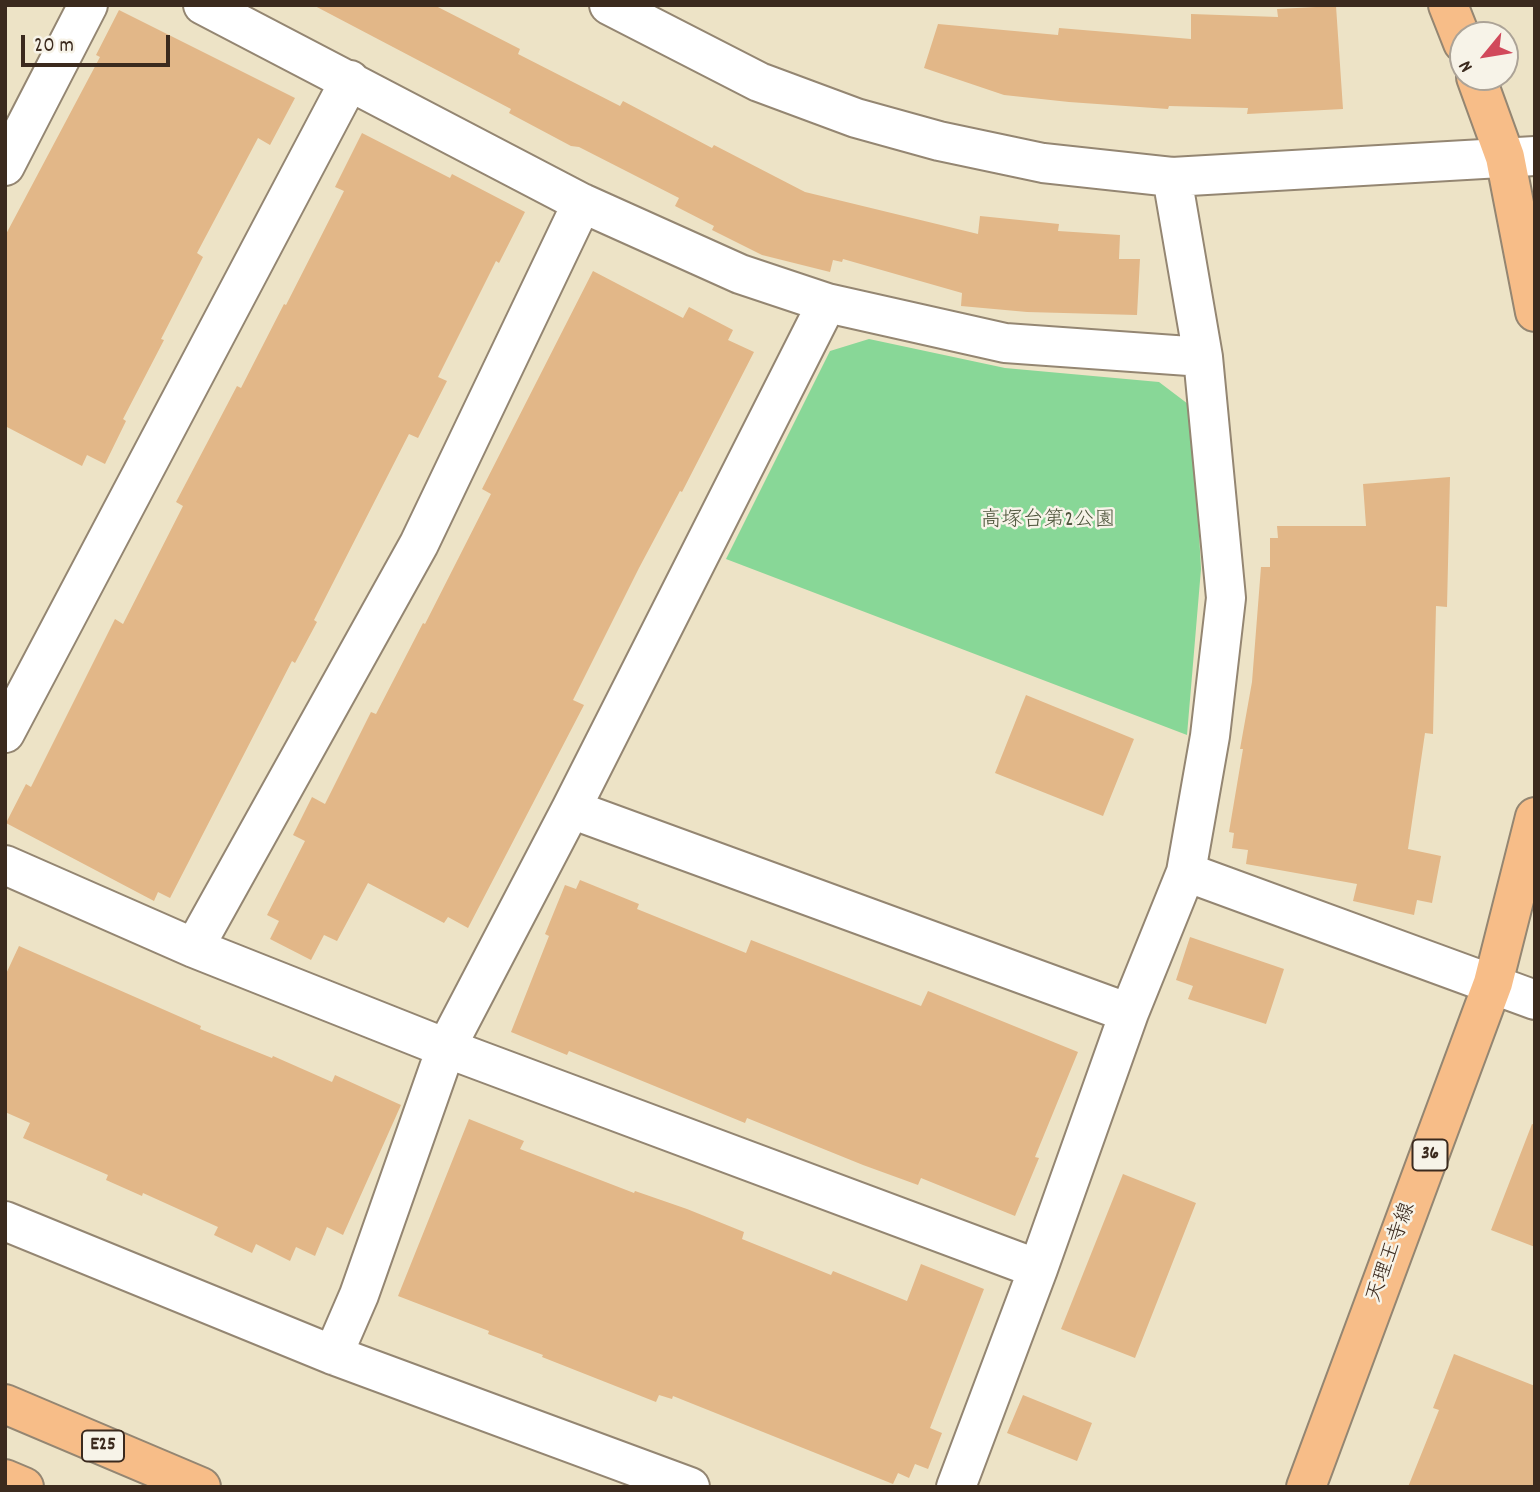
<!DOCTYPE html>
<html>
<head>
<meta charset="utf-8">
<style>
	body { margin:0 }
	#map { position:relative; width:1540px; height:1492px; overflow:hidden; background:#ede3c6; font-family:Dekko,sans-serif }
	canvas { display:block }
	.frame { position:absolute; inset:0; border:7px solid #3b2a1e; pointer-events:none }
	.north { position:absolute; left:1449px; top:21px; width:70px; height:70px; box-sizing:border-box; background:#f7f3e8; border:2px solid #aca397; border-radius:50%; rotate:240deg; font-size:19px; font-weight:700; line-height:28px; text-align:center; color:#3b2a1e }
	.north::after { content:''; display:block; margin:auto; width:24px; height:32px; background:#d1495b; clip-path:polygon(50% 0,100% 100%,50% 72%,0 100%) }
	.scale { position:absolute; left:21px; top:35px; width:149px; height:32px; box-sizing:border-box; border:4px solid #3b2a1e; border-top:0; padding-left:9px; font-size:21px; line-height:24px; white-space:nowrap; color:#3b2a1e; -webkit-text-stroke:5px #f7f3e8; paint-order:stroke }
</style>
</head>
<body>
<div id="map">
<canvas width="1540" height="1492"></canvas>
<div class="frame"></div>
<div class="north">N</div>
<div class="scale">20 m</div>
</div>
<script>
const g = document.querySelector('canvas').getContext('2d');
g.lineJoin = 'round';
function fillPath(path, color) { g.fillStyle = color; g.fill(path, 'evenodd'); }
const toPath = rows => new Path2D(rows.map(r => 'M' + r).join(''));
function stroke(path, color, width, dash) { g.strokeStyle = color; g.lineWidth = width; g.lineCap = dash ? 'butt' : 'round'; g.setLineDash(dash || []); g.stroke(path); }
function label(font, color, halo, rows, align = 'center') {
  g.font = font + ' Dekko,"Klee One",sans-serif'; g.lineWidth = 5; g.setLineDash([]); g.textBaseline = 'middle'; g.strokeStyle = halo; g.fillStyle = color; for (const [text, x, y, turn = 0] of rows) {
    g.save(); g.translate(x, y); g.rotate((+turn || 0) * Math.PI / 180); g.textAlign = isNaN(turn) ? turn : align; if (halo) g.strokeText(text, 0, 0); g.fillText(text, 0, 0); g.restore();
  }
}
fillPath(toPath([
	[869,339,1005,368,1159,382,1192,407,1201,569,1187,735,726,559,830,351]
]), '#88d797');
fillPath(toPath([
	[313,5,434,5,520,49,518,54,620,106,623,101,712,148,714,145,805,192,978,234,980,216,1059,224,1058,231,1120,235,1119,259,1140,259,1137,315,1027,312,961,306,962,293,843,259,842,262,833,260,830,272,762,255,712,230,714,226,675,206,679,198,579,147,571,146,509,113,511,109],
	[1336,6,1343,109,1247,114,1248,108,1169,106,1168,109,1069,102,1004,95,924,68,938,24,1058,35,1059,28,1191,39,1191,14,1278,17,1277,9],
	[119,10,295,98,270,145,258,138,197,253,203,257,161,339,164,340,123,419,126,421,105,464,87,455,82,466,5,426,5,236,100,57,96,55],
	[362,133,450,178,452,174,525,212,499,263,496,261,438,377,447,381,418,438,409,434,314,620,317,622,295,663,292,661,170,898,158,892,154,901,6,823,26,784,31,787,115,619,123,624,183,506,176,502,237,386,241,388,284,304,286,305,344,191,335,187],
	[593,271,683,318,689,307,733,330,728,340,754,352,682,492,680,491,639,568,573,700,584,705,468,928,448,917,444,923,368,883,337,941,324,935,311,960,270,939,279,921,267,915,305,841,293,835,312,797,325,804,371,712,376,714,423,623,425,624,491,494,482,489],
	[1450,477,1447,607,1436,606,1433,734,1425,733,1408,849,1441,856,1432,903,1417,900,1414,915,1353,901,1357,884,1246,864,1248,850,1232,848,1234,833,1229,832,1243,749,1240,749,1252,682,1261,567,1270,567,1270,538,1278,538,1277,526,1366,526,1363,484],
	[1026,695,1134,739,1103,816,995,773],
	[580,880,639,904,637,909,746,953,751,940,921,1006,928,991,1078,1052,1035,1157,1039,1158,1015,1216,921,1178,918,1185,863,1165,747,1118,745,1123,569,1051,567,1055,511,1032,549,936,545,934,565,885,576,889],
	[1190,937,1284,969,1266,1024,1188,999,1193,986,1176,980],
	[19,946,201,1026,200,1029,272,1058,273,1056,332,1082,335,1075,401,1105,343,1235,327,1227,315,1256,296,1247,290,1261,256,1244,252,1253,214,1235,218,1227,143,1193,142,1196,106,1180,108,1175,23,1138,30,1123,5,1112,5,976],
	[469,1119,524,1141,520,1149,634,1193,635,1191,687,1209,744,1232,742,1239,831,1275,833,1271,907,1301,921,1264,984,1289,930,1428,942,1433,928,1469,915,1464,909,1478,898,1473,893,1484,673,1396,672,1399,659,1395,656,1402,542,1357,543,1355,488,1334,489,1331,398,1296],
	[1532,1124,1535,1125,1535,1247,1491,1230],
	[1123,1174,1196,1203,1135,1358,1061,1329],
	[1454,1354,1535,1386,1535,1487,1408,1487,1439,1410,1433,1408],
	[1023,1395,1092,1423,1077,1461,1007,1433]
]), '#e2b788');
const minor = toPath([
	[203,5,582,203,740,274,827,303,1005,343,1203,357],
	[609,5,759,82,856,118,939,141,1043,163,1172,177,1535,156],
	[5,166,88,5],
	[5,733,350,80],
	[571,809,1129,1013],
	[5,865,194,948,446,1048,1038,1269],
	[1186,872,1535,1000],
	[194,948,419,544,582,203],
	[5,1221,333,1355,690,1487],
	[333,1355,359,1295,446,1048,571,809,827,303],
	[956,1487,1038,1269,1129,1013,1186,872,1210,736,1226,598,1203,357,1172,177]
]);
const major = toPath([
	[1448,5,1463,43],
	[1476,77,1505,157,1535,312],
	[1306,1487,1493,983,1535,817]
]);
const highway = toPath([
	[5,1404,201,1487],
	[5,1479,24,1487]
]);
stroke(minor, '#948672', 42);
stroke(major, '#948672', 42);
stroke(highway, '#948672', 42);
stroke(minor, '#fff', 38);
stroke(major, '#f7bd88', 38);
stroke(highway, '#f7bd88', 38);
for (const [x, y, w] of [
	[1430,1155,35],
	[103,1446,42]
]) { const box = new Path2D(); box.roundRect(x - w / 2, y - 15.5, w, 31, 5); g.fillStyle = '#f7f3e8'; g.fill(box); stroke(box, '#3b2a1e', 2); }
label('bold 19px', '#3b2a1e', null, [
	["36",1430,1155],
	["E25",103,1446]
]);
label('21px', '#4e553c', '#f7f3e8', [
	["高塚台第2公園",1048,522]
]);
label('21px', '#3b2a1e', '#f7f3e8', [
	["天理王寺線",1393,1253,-70]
]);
</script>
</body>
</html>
